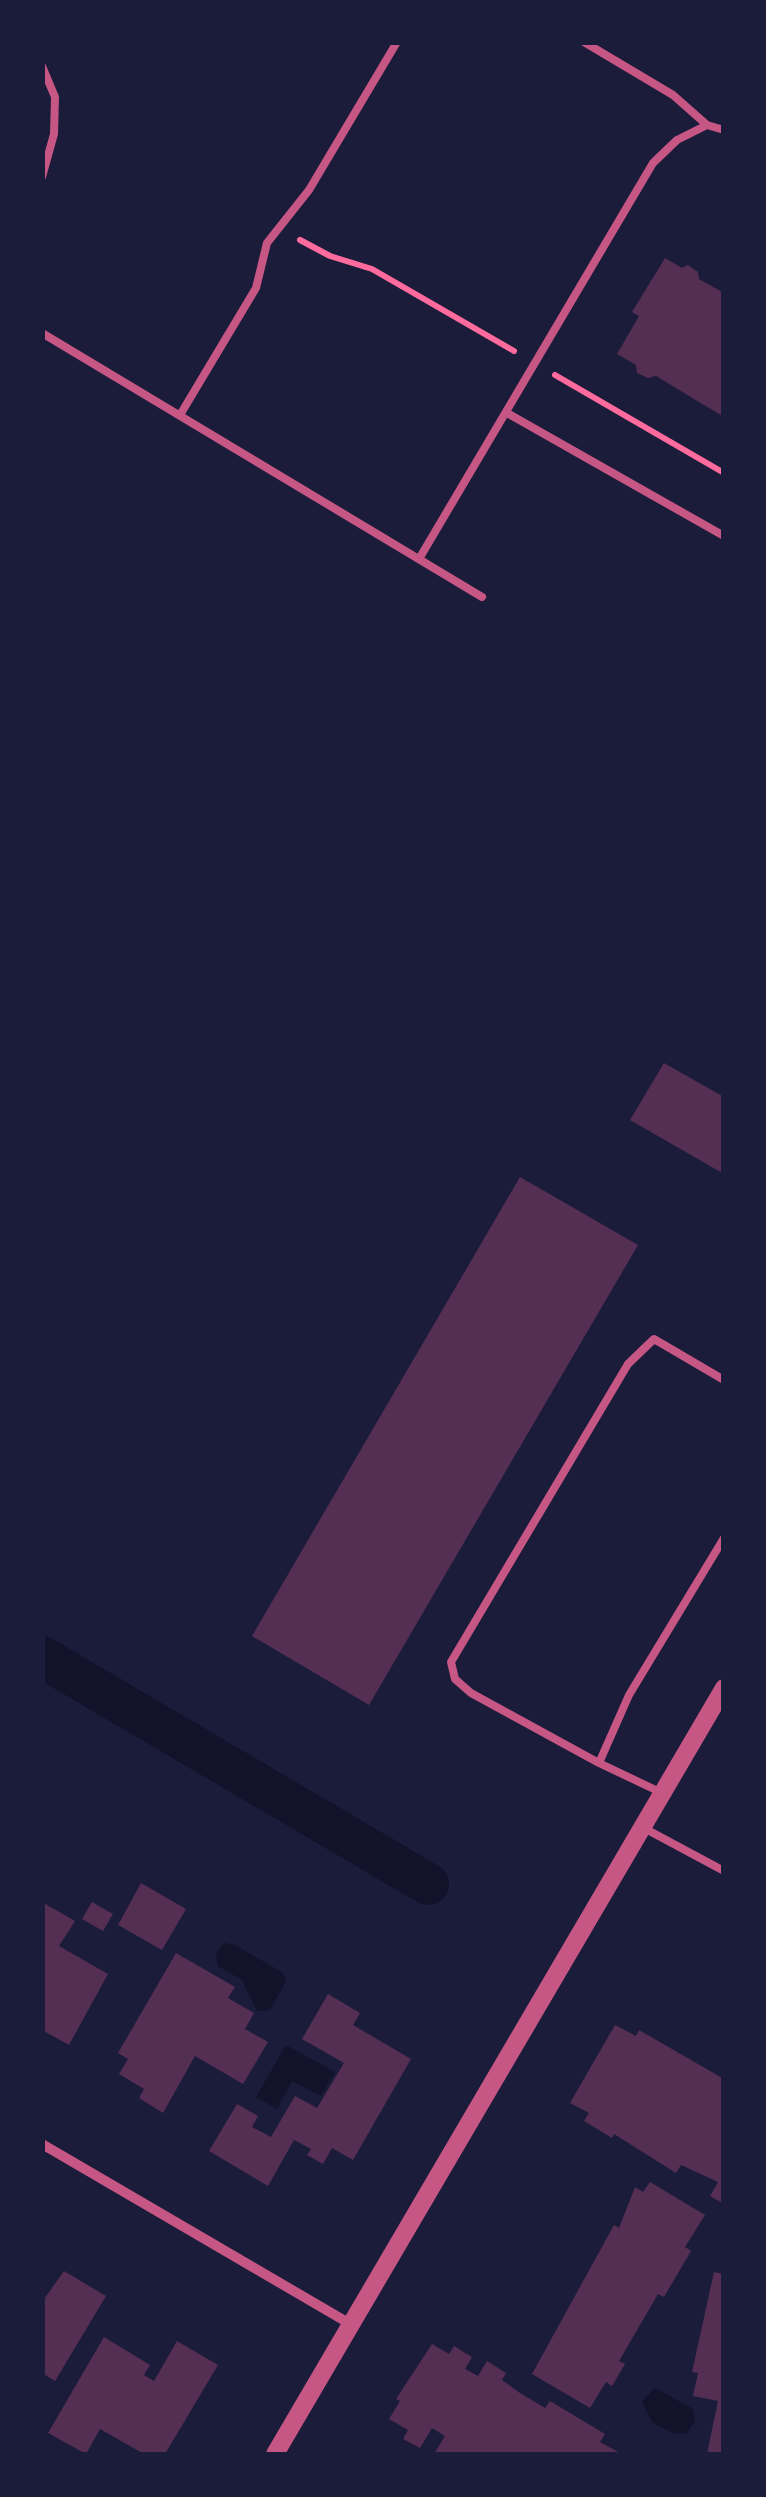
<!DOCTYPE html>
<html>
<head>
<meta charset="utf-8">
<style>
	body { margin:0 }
	#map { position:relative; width:766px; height:2497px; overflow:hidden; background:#1b1b3a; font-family:Ubuntu,sans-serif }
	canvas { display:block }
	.frame { position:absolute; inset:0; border:45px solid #1b1b3a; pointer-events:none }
</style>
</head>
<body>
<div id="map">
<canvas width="766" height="2497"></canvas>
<div class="frame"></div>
</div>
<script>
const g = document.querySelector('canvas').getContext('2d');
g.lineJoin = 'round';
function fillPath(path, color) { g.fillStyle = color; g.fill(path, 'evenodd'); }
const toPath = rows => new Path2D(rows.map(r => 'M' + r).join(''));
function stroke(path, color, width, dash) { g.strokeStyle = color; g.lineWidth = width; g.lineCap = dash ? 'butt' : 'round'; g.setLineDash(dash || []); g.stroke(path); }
fillPath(toPath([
	[224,1943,235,1945,283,1973,286,1981,270,2010,257,2011,242,1980,218,1966,216,1954],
	[286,2045,335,2072,321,2096,292,2081,277,2109,256,2097],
	[655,2388,693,2409,695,2421,686,2434,672,2433,652,2422,642,2402]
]), '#12122b');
stroke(toPath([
	[42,1657,428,1884]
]), '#12122b', 42);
fillPath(toPath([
	[665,258,682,268,688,265,698,272,699,279,724,293,724,417,656,376,648,378,637,373,636,365,617,354,639,316,632,312],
	[664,1063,724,1097,724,1174,630,1120],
	[520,1177,638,1245,369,1705,252,1636],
	[141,1883,186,1909,162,1950,118,1925],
	[42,1902,75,1921,59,1946,108,1974,69,2045,42,2030],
	[92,1902,113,1914,103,1931,82,1919],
	[176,1953,235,1987,228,1998,254,2013,245,2029,268,2042,243,2084,195,2056,163,2113,139,2098,144,2089,119,2074,128,2059,118,2053],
	[328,1994,360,2013,353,2025,411,2059,353,2160,332,2148,323,2164,307,2155,311,2149,294,2140,268,2186,209,2151,237,2104,258,2116,252,2127,271,2137,295,2096,317,2108,344,2063,302,2039],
	[615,2025,636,2036,639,2030,724,2079,724,2204,710,2196,718,2182,681,2165,676,2173,614,2134,612,2138,584,2121,589,2113,570,2103],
	[650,2182,705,2215,685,2247,691,2251,664,2297,658,2294,619,2361,625,2364,612,2386,606,2382,590,2408,532,2374,614,2225,619,2228,635,2187,643,2192],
	[64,2271,106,2296,55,2381,42,2373,42,2302],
	[714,2272,724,2274,724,2454,707,2454,718,2401,693,2396,698,2373,692,2372],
	[104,2337,150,2365,144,2375,154,2381,177,2341,218,2365,165,2454,144,2454,100,2429,86,2454,48,2433],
	[432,2344,449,2354,454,2346,472,2357,465,2369,478,2376,487,2361,506,2373,502,2380,520,2393,545,2408,550,2401,605,2434,600,2442,622,2454,434,2454,445,2436,432,2428,420,2448,403,2439,408,2430,389,2419,400,2401,396,2399]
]), '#542f53');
stroke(toPath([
	[300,240,330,256,372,269,514,351],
	[555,375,724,473]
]), '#ff6b9d', 6);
stroke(toPath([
	[584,42,673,95,707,125],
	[42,66,55,97,54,134,42,177],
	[42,333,482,597],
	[507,413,724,536],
	[180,415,256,288,267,243,309,190,397,42],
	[419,559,653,163,677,140,707,125,724,130],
	[599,1763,471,1693,455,1679,451,1662,628,1364,654,1339,724,1380],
	[660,1792,599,1763,629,1695,724,1538],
	[642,1827,724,1871]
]), '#c65784', 8);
stroke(toPath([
	[42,2144,352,2325]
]), '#c65784', 10);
stroke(toPath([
	[275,2454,724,1688]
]), '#c65784', 18);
</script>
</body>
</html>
